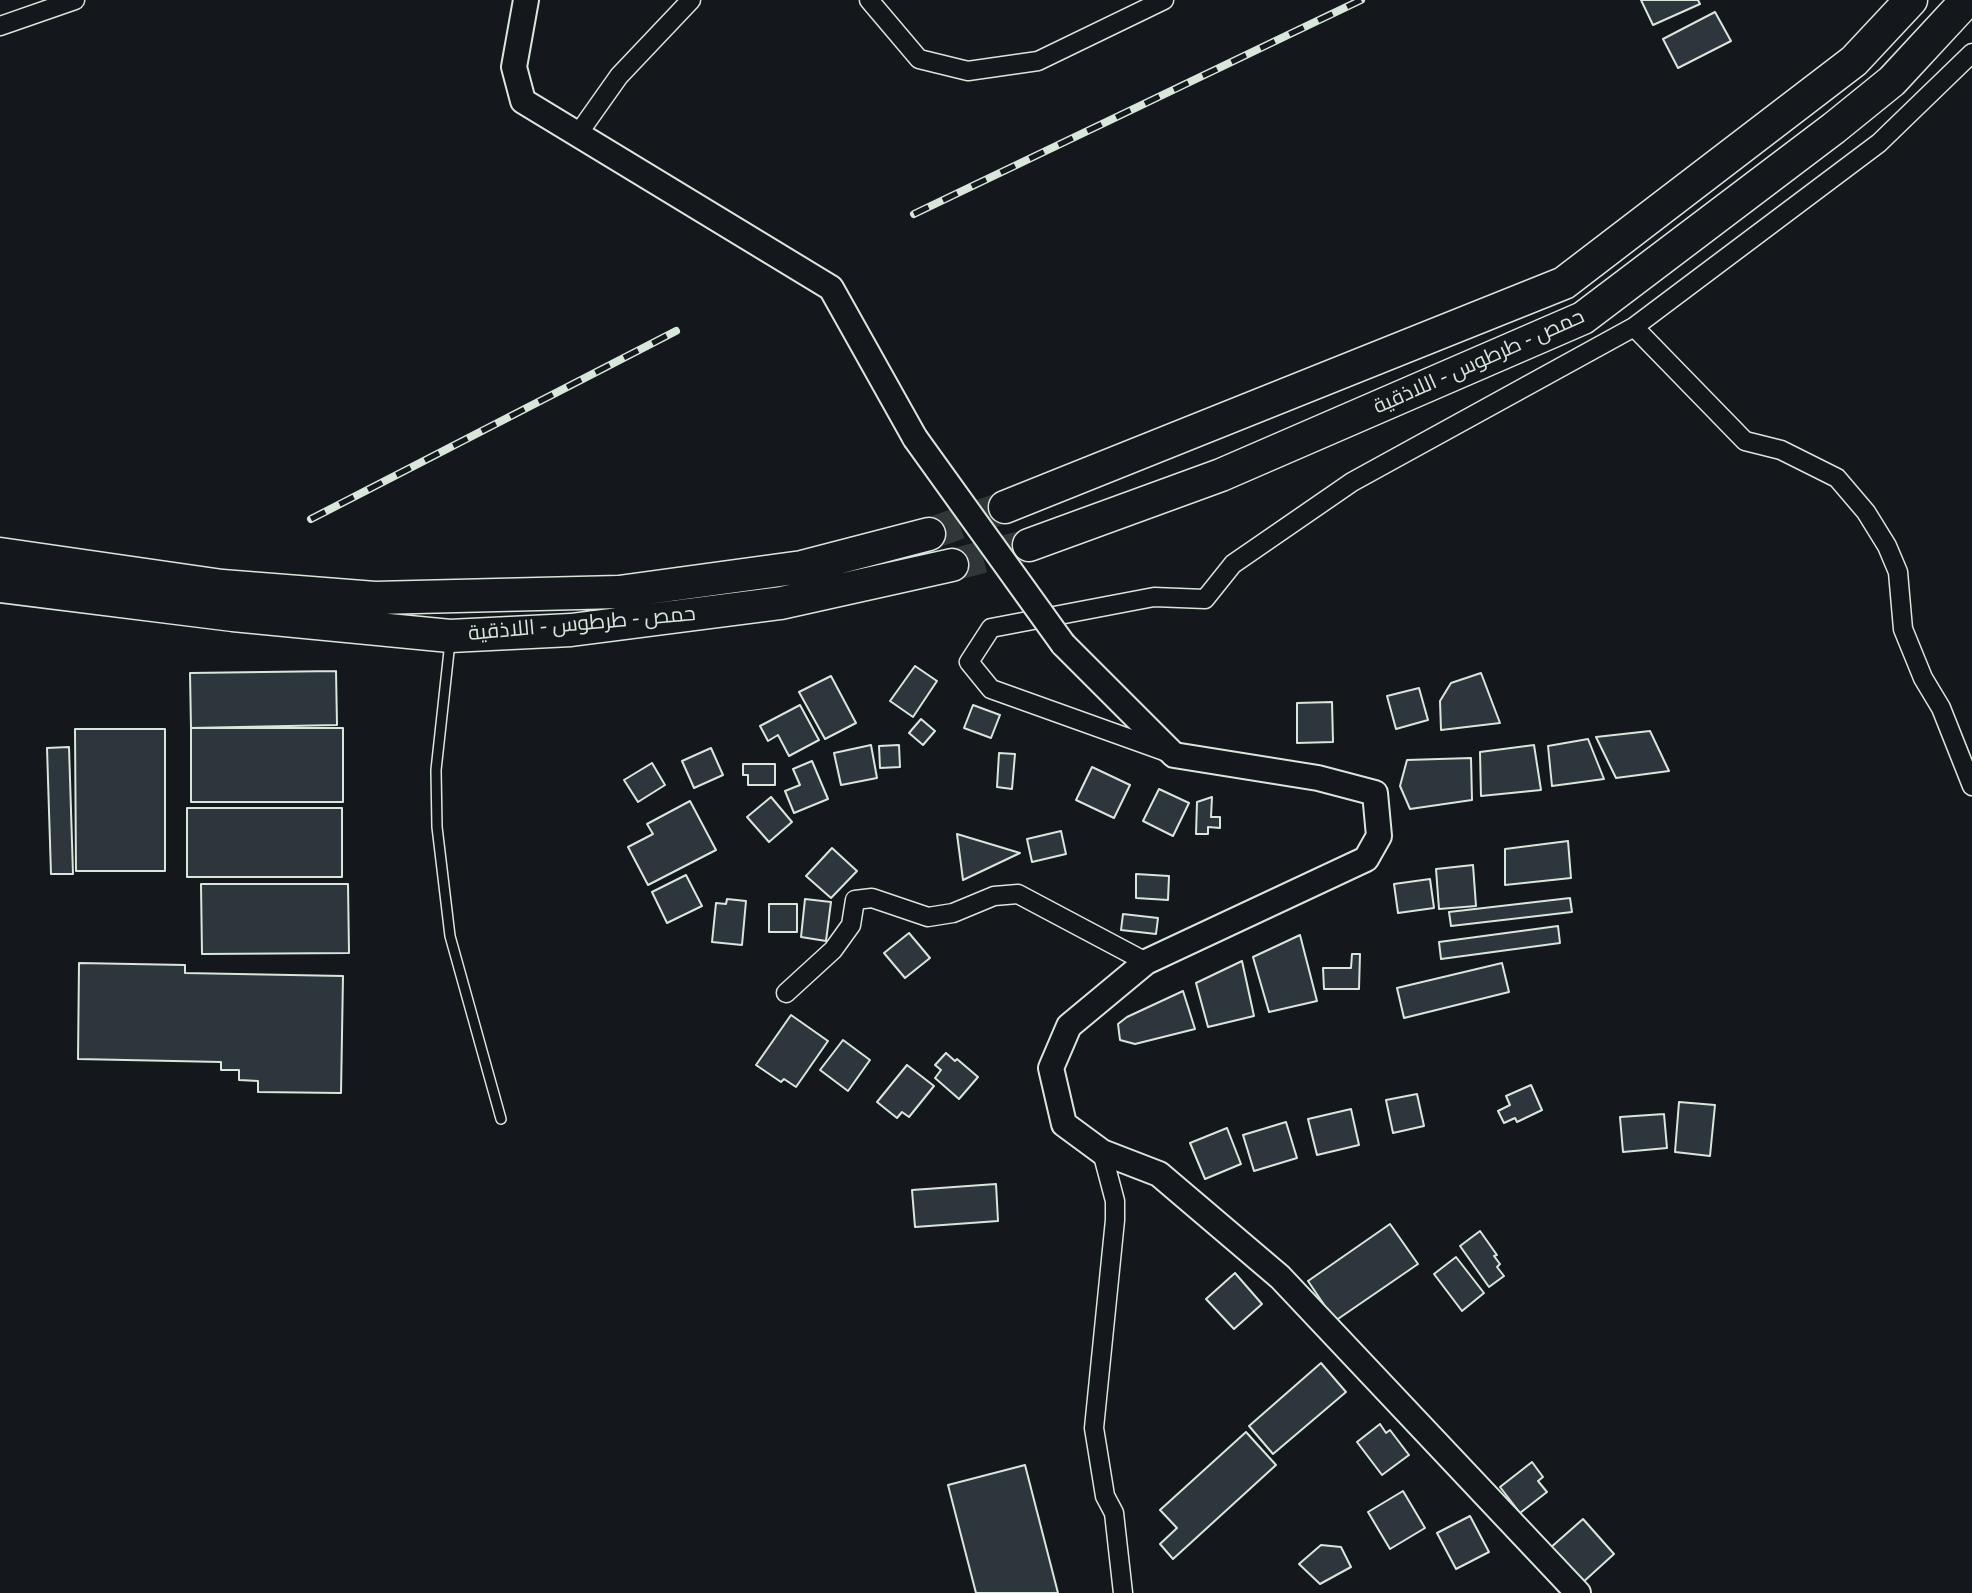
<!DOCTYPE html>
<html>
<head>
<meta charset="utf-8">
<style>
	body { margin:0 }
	canvas { display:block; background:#14181c }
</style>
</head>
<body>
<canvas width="1972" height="1593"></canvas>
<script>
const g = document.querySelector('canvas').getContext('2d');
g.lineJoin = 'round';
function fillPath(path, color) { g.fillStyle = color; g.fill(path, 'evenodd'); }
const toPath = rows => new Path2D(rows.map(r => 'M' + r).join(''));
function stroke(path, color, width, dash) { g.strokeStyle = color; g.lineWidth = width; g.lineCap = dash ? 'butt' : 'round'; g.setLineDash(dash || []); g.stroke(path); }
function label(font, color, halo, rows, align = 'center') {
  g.font = font + ' "Noto Serif",Cairo,serif'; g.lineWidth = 5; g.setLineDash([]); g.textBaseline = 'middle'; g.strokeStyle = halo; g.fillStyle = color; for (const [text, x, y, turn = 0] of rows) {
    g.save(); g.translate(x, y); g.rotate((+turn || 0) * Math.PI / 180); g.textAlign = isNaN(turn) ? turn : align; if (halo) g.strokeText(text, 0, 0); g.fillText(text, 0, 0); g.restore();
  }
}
const building = toPath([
	[1641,0,1698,0,1700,4,1653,25,1641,0],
	[1715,12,1731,41,1678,68,1663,39,1715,12],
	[915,666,937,681,913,717,890,701,915,666],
	[336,671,337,725,191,728,190,673,336,671],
	[1481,673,1500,723,1441,730,1440,701,1451,683,1481,673],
	[831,676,856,723,825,739,799,692,831,676],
	[1419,688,1428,720,1396,729,1387,696,1419,688],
	[1332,702,1333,742,1297,743,1297,703,1332,702],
	[800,705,819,740,789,756,778,735,768,741,760,726,800,705],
	[973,705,1000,715,991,738,964,728,973,705],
	[921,719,935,731,923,745,909,733,921,719],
	[191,728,343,728,343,802,191,802,191,728],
	[75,729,165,729,165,871,76,871,75,729],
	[1650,731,1669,771,1616,778,1596,737,1650,731],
	[1588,739,1604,779,1552,786,1548,746,1588,739],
	[871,745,877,778,841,785,834,753,871,745],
	[899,745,900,767,880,768,879,746,899,745],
	[1534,745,1541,790,1481,796,1480,752,1534,745],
	[69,747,73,874,51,874,47,748,69,747],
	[711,748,723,775,694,788,682,761,711,748],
	[999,753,1015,754,1012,789,997,787,999,753],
	[1471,758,1472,800,1410,809,1400,786,1407,760,1471,758],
	[812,761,828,799,794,813,785,791,800,785,793,769,812,761],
	[652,763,665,785,638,802,624,780,652,763],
	[743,764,775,764,775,785,748,785,748,775,743,775,743,764],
	[1092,767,1130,785,1114,818,1076,800,1092,767],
	[1159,789,1189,803,1173,836,1143,821,1159,789],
	[771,797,792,822,769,842,747,817,771,797],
	[1212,797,1211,817,1220,817,1220,828,1208,827,1208,834,1196,834,1197,802,1212,797],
	[690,801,716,850,648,885,628,847,653,834,647,824,690,801],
	[187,808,342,808,342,877,187,877,187,808],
	[1061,831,1066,854,1032,862,1027,839,1061,831],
	[957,834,1020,853,963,880,957,834],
	[1568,841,1571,878,1505,885,1505,849,1568,841],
	[832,848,857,871,831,898,806,876,832,848],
	[1473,865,1476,906,1439,909,1436,869,1473,865],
	[1136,874,1169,876,1168,900,1136,898,1136,874],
	[686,875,702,906,667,923,652,892,686,875],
	[1430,879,1434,908,1398,913,1394,884,1430,879],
	[201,884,348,884,349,953,202,954,201,884],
	[1570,898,1572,912,1451,926,1449,912,1570,898],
	[727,899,746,901,742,945,712,942,716,903,726,904,727,899],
	[805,899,831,902,826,941,801,937,805,899],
	[769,904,797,904,797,932,769,932,769,904],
	[1123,914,1158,918,1156,934,1121,930,1123,914],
	[1558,926,1560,943,1441,959,1439,942,1558,926],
	[909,933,930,958,905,978,884,953,909,933],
	[1300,935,1317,1001,1269,1012,1253,957,1300,935],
	[1352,954,1360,954,1359,989,1324,989,1323,968,1351,968,1352,954],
	[1242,961,1254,1016,1208,1027,1196,983,1242,961],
	[79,963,185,965,185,973,343,976,341,1093,258,1092,258,1081,239,1080,239,1070,221,1070,221,1062,78,1059,79,963],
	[1502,963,1509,992,1404,1018,1397,988,1502,963],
	[1183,991,1195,1029,1135,1044,1120,1040,1118,1024,1127,1017,1183,991],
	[791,1015,828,1041,796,1087,784,1079,781,1082,756,1065,791,1015],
	[843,1040,870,1060,848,1091,820,1070,843,1040],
	[946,1053,955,1061,957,1059,978,1077,959,1099,935,1078,941,1070,935,1065,946,1053],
	[907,1065,934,1086,909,1117,902,1112,897,1118,877,1102,907,1065],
	[1531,1085,1542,1110,1517,1122,1515,1118,1504,1123,1498,1111,1510,1105,1506,1096,1531,1085],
	[1417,1094,1424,1126,1393,1133,1386,1100,1417,1094],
	[1679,1102,1715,1105,1710,1156,1675,1152,1679,1102],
	[1351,1109,1359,1145,1317,1155,1308,1119,1351,1109],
	[1664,1114,1667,1148,1623,1152,1620,1117,1664,1114],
	[1286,1122,1297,1158,1254,1171,1243,1135,1286,1122],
	[1227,1128,1241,1164,1205,1179,1190,1143,1227,1128],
	[996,1184,998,1221,915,1227,912,1190,996,1184],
	[1390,1224,1418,1264,1335,1321,1308,1281,1390,1224],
	[1480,1231,1497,1255,1494,1256,1500,1264,1497,1267,1504,1276,1489,1287,1460,1246,1480,1231],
	[1456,1257,1484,1293,1462,1311,1434,1274,1456,1257],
	[1235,1273,1262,1304,1234,1329,1206,1299,1235,1273],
	[1321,1363,1346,1392,1273,1454,1249,1426,1321,1363],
	[1380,1424,1386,1433,1390,1430,1409,1455,1382,1475,1357,1442,1380,1424],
	[1246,1432,1276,1465,1173,1559,1160,1544,1177,1528,1160,1510,1246,1432],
	[1532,1462,1543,1477,1538,1481,1547,1492,1520,1513,1500,1487,1532,1462],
	[1025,1465,1058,1593,976,1593,948,1485,1025,1465],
	[1403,1491,1425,1528,1390,1549,1368,1512,1403,1491],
	[1470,1516,1489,1552,1456,1569,1437,1533,1470,1516],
	[1583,1519,1614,1554,1581,1584,1549,1549,1583,1519],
	[1321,1545,1341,1547,1351,1567,1320,1584,1299,1564,1321,1545]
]);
fillPath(building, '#2c363c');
stroke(building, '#d8e6dc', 2);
stroke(toPath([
	[929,534,1005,507],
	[952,565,1029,545]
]), '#313739', 32, [32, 16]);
const service = toPath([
	[450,642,436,770,437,827,450,936,501,1119]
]);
const minor = toPath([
	[869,0,919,59,968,71,1038,61,1164,0],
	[0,26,75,0],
	[578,134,619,76,691,0],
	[1634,327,1745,441,1781,450,1837,478,1866,512,1887,546,1898,572,1903,629,1923,678,1941,708,1972,786],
	[1167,752,991,689,969,662,991,628,1154,597,1205,599,1233,564,1352,482,1634,327,1879,143,1972,53],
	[786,993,833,950,851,925,855,900,872,898,928,917,953,913,994,896,1018,894,1146,962],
	[1102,1152,1115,1201,1115,1220,1094,1428,1105,1496,1114,1513,1123,1593]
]);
const secondary = toPath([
	[526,0,514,67,523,101,831,288,915,438],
	[1063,644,1174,755,1318,778,1375,793,1379,836,1366,859,1146,962,1069,1026,1051,1068,1064,1124,1102,1152,1159,1174,1280,1277,1578,1593]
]);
const motorway = toPath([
	[1005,507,1564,283,1854,61,1911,0],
	[1029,545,1221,475,1583,318,1834,128,1892,81,1967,0],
	[0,554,222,586,375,598,619,592,802,567,929,534],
	[0,586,233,615,450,636,571,630,781,603,952,565]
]);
stroke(service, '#d8e6dc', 12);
stroke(minor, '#d8e6dc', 21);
stroke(secondary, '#d8e6dc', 28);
stroke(motorway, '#d8e6dc', 35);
stroke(service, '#14181c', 9);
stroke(minor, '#14181c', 18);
stroke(secondary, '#14181c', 24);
stroke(motorway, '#14181c', 32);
const rail = toPath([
	[914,214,1361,0],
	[311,519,676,331]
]);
stroke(rail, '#d8e6dc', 8);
stroke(rail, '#14181c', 5, [16]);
const secondaryBridge = toPath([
	[915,438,1063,644]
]);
stroke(secondaryBridge, '#d8e6dc', 28, []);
stroke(secondaryBridge, '#14181c', 24);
label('21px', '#d8e6dc', '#14181c', [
	["حمص - طرطوس - اللاذقية",1479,362,-24],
	["حمص - طرطوس - اللاذقية",582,624,-5]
]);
</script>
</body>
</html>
